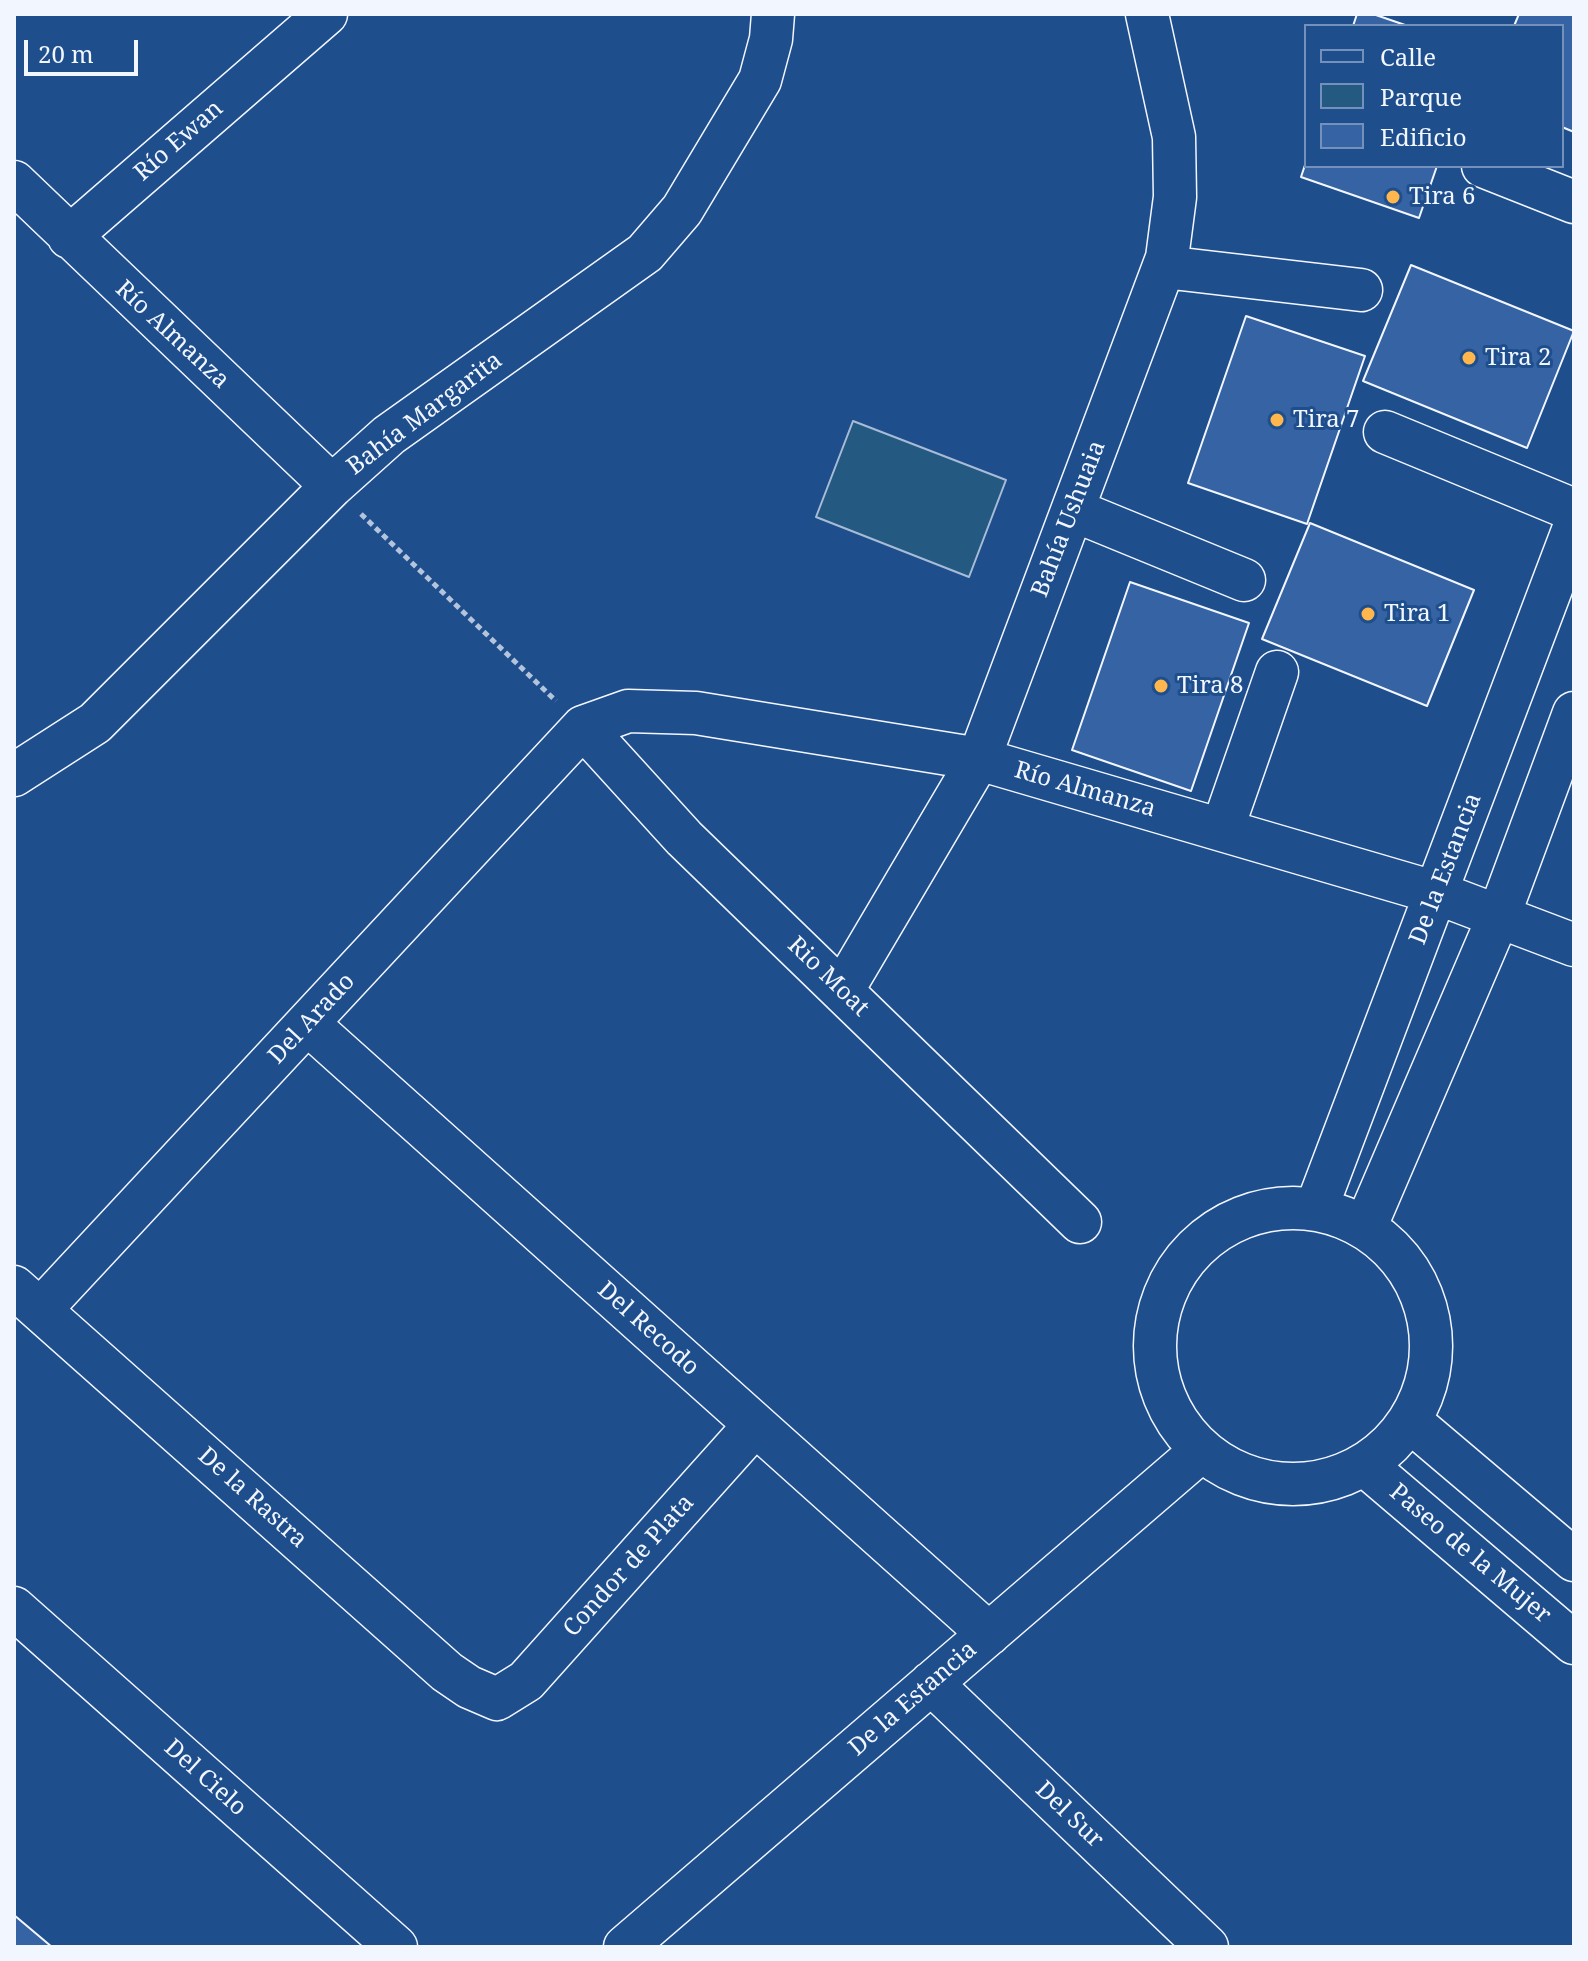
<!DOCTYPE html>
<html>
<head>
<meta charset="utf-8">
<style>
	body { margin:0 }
	#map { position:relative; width:1588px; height:1961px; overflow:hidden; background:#1f4e8c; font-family:"Noto Serif",serif }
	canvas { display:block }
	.frame { position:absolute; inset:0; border:16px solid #f2f6ff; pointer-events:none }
	.legend { position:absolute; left:1304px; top:24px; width:260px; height:144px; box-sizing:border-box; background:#1f4e8c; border:2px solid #7391ba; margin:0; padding:10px 14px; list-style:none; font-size:24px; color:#f2f6ff }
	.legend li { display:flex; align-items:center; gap:16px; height:40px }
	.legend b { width:40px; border:2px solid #7391ba }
	.scale { position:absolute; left:24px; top:40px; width:114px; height:36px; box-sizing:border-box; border:4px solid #f2f6ff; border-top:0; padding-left:10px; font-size:24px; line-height:28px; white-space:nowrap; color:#f2f6ff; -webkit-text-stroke:6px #1f4e8c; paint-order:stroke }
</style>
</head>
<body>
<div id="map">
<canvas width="1588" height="1961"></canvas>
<div class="frame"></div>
<ul class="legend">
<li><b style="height:10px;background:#1f4e8c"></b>Calle</li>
<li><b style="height:22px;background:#245a82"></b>Parque</li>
<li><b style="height:22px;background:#3563a3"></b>Edificio</li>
</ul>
<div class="scale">20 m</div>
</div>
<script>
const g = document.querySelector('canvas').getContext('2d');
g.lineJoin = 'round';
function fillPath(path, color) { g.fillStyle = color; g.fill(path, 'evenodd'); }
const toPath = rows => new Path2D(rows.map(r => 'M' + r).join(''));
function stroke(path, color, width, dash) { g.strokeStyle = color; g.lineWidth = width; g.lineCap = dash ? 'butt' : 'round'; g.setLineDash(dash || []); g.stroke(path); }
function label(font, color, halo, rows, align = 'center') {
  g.font = font + ' "Noto Serif",serif'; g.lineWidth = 6; g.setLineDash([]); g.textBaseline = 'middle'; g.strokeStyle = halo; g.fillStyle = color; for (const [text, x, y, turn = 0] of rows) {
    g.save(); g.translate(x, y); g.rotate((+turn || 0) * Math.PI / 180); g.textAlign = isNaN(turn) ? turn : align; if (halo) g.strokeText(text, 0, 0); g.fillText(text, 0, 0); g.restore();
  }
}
const green = toPath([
	[853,421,1006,480,969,577,816,517,853,421]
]);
fillPath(green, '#245a82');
stroke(green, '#a8bbd7', 2);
const building = toPath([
	[1357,14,1373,14,1408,26,1353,26,1357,14],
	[1519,14,1574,14,1574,132,1562,127,1562,26,1514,26,1519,14],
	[1306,162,1306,166,1437,166,1419,218,1301,177,1306,162],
	[1411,265,1574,331,1527,448,1363,381,1411,265],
	[1246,316,1365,356,1307,524,1188,483,1246,316],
	[1310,523,1474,590,1427,706,1262,639,1310,523],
	[1130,582,1249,623,1191,791,1072,750,1130,582],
	[14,1915,52,1947,14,1947,14,1915]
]);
fillPath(building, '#3563a3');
stroke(building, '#f2f6ff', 2);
const minor = toPath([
	[1483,166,1574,202],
	[14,182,332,486],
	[69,237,326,14],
	[1164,267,1361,290],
	[1385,432,1574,510],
	[1073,510,1244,580],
	[583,727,684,838,1080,1222],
	[14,775,95,723,332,486,389,435,645,253,682,210,760,80,771,39,773,14],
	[1222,830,1277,672],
	[842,991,979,759,1167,258,1175,197,1174,137,1147,14],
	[308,1024,989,1634],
	'1155 1346a138 138 0 1 1 276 0a138 138 0 1 1-276 0Z',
	[1316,1209,1574,528],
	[1365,1228,1498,918,1574,713],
	[14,1287,447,1672,469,1687,497,1699,526,1681,755,1425],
	[40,1310,583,727,628,711,696,713,979,759,1437,893,1574,945],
	[1410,1421,1574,1560],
	[1365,1465,1574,1643],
	[14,1608,396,1947],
	[931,1683,1207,1947],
	[625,1947,1201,1451]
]);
stroke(minor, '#f2f6ff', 45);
stroke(toPath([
	[361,514,556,701]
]), '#b3c4dc', 5, [6, 4]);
stroke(minor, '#1f4e8c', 42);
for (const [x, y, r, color] of [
	[1393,197,8,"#ffb74d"],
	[1469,358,8,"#ffb74d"],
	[1277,420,8,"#ffb74d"],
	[1368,614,8,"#ffb74d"],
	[1161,686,8,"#ffb74d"]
]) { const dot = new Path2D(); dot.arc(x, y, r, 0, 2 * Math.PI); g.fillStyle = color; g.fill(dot); stroke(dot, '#1f4e8c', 3); }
label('24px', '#f2f6ff', '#1f4e8c', [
	["Río Ewan",179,141,-41],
	["Río Almanza",172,335,43],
	["Bahía Margarita",425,414,-37],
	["Bahía Ushuaia",1069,519,-69],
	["Río Almanza",1085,790,16],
	["De la Estancia",1446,869,-69],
	["Rio Moat",828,977,44],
	["Del Arado",312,1019,-47],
	["Del Recodo",648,1329,42],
	["De la Rastra",252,1498,42],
	["Paseo de la Mujer",1470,1554,40],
	["Condor de Plata",629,1566,-48],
	["De la Estancia",913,1699,-41],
	["Del Cielo",205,1778,42],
	["Del Sur",1069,1815,44]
]);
label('24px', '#f2f6ff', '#1f4e8c', [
	["Tira 6",1409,197],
	["Tira 2",1485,358],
	["Tira 7",1293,420],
	["Tira 1",1384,614],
	["Tira 8",1177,686]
], 'left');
</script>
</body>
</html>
